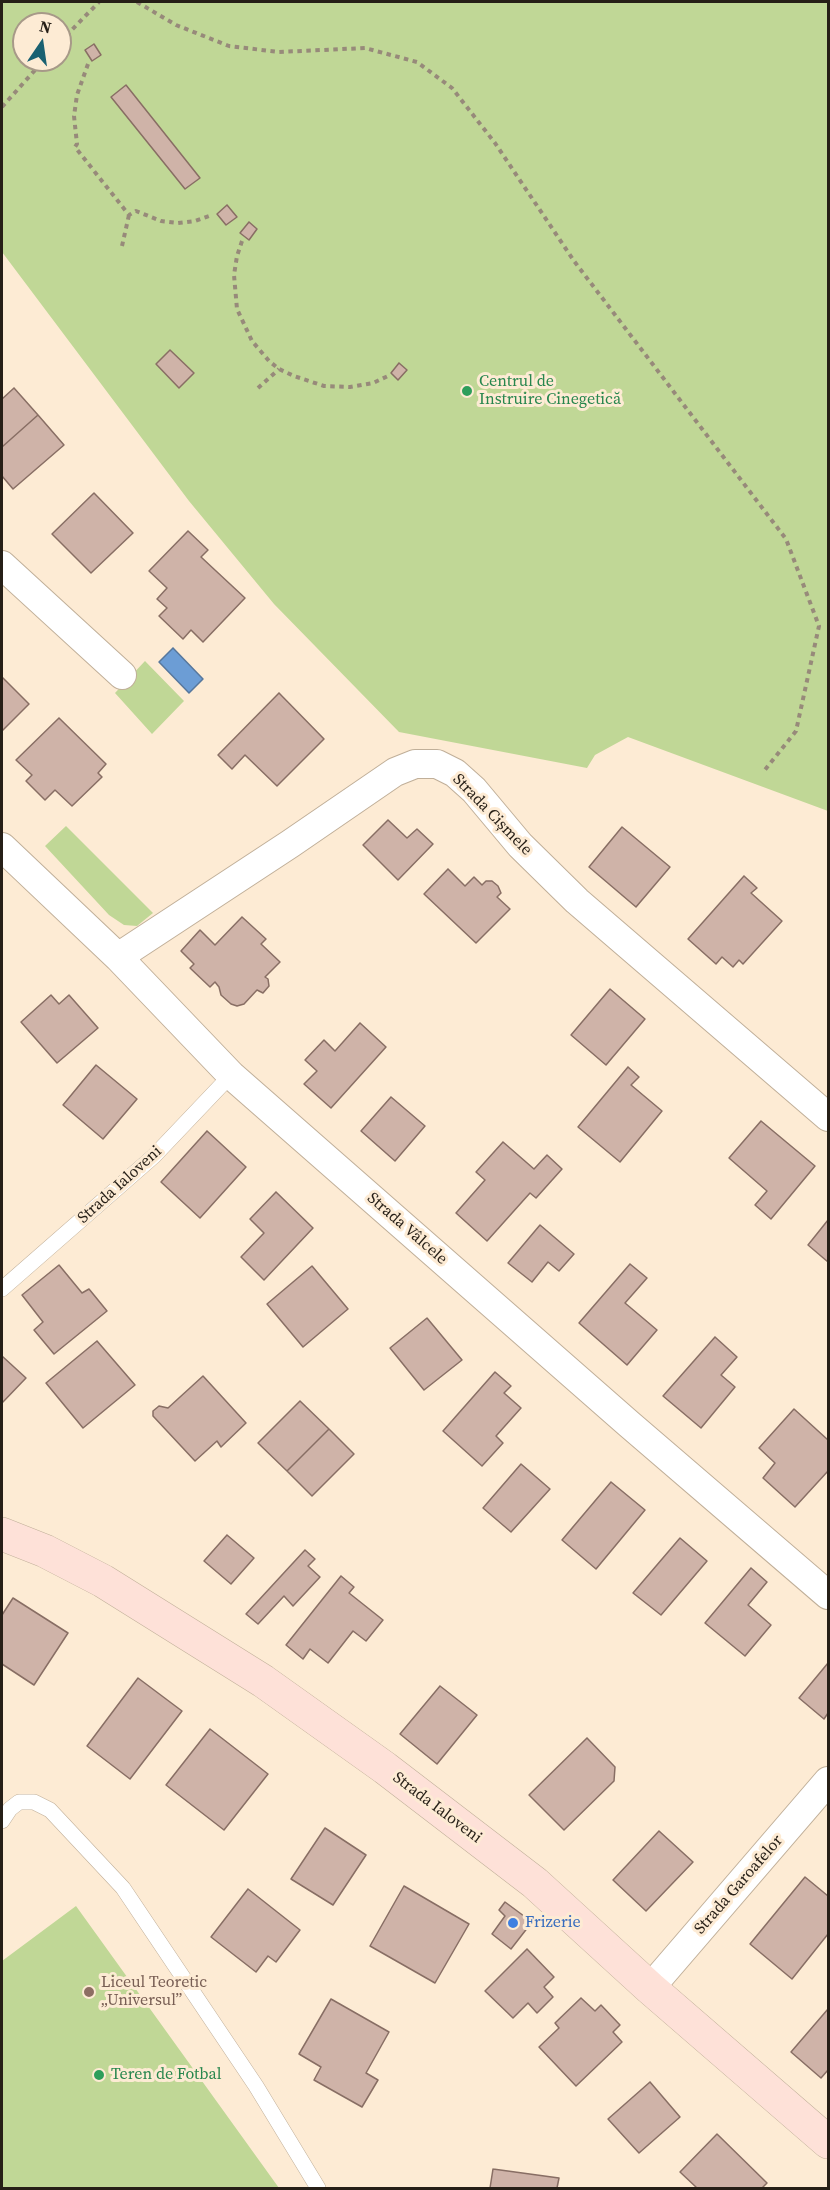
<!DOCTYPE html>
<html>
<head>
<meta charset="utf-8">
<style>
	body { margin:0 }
	#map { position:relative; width:830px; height:2190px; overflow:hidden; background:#fdebd4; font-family:"Source Serif 4",serif }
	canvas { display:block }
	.frame { position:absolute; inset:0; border:3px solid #261f17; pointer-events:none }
	.north { position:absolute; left:12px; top:12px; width:60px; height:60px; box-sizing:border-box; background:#fdebd4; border:2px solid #a79988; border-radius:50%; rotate:13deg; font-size:16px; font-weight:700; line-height:24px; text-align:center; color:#261f17 }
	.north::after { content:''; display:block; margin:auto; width:21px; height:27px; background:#1a6171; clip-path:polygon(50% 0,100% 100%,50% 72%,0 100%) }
</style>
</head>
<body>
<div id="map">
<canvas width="830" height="2190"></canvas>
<div class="frame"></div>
<div class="north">N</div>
</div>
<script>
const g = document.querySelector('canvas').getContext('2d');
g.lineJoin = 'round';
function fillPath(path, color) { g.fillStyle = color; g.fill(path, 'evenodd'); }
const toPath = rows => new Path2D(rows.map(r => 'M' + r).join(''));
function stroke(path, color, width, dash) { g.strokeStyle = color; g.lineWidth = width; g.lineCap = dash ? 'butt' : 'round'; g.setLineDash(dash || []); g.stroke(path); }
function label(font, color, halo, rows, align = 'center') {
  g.font = font + ' "Source Serif 4",serif'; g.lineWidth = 6; g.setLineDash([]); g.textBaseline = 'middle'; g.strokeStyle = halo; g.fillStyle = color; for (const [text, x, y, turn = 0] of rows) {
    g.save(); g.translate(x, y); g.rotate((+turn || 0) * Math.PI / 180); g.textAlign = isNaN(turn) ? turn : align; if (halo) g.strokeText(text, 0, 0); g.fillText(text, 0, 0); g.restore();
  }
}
fillPath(toPath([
	[2,2,828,2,828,811,628,737,595,755,587,768,399,732,274,604,189,501,2,252],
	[24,24,60,24,60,60,24,60],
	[145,661,184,701,152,734,115,693],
	[66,826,153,913,137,926,124,925,109,915,45,846],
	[76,1906,279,2188,2,2188,2,1961]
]), '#c0d796');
const water = toPath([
	[173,648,203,679,189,693,159,662,173,648]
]);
fillPath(water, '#6c9dd5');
stroke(water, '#57779c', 1.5);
const building = toPath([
	[94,44,101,55,92,61,85,50,94,44],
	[126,85,200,178,185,189,111,97,126,85],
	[227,205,237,217,226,225,217,214,227,205],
	[249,222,257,229,249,240,240,233,249,222],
	[170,350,194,373,179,388,156,364,170,350],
	[399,363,407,370,398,380,391,373,399,363],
	[14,388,38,415,2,447,2,399,14,388],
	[38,415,64,445,13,489,2,476,2,447,38,415],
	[94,493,133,533,91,573,52,534,94,493],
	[188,531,208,550,201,557,245,598,203,642,191,630,183,639,159,616,167,608,157,599,167,588,149,571,188,531],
	[2,677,29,704,2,731,2,677],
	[279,693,324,739,277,786,245,755,232,769,218,755,279,693],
	[59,718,106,764,98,773,102,777,72,806,55,790,45,800,26,781,32,775,16,760,59,718],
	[388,820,407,838,417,829,433,844,398,880,363,845,388,820],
	[622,827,670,867,636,907,589,867,622,827],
	[448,869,465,886,474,877,482,885,486,881,492,881,498,886,501,893,497,897,510,909,476,943,424,894,448,869],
	[744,876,757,888,751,893,782,921,743,964,739,960,733,967,722,957,716,964,688,939,744,876],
	[242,917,266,939,261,944,280,962,265,977,268,979,269,986,263,993,257,990,244,1004,237,1006,231,1004,221,995,219,987,215,982,210,987,190,968,194,964,181,951,200,930,215,945,242,917],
	[610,989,645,1019,606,1065,571,1035,610,989],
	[51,995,59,1004,69,995,98,1028,57,1063,21,1022,51,995],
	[360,1023,386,1047,331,1108,304,1084,317,1071,305,1060,324,1040,335,1051,360,1023],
	[96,1065,137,1099,103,1139,63,1105,96,1065],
	[628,1067,639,1077,631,1085,662,1111,620,1162,578,1127,628,1067],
	[391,1097,425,1126,395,1161,361,1131,391,1097],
	[761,1121,815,1166,771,1219,755,1205,767,1191,729,1158,761,1121],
	[207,1131,246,1167,200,1218,161,1182,207,1131],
	[503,1142,534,1169,547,1155,562,1169,536,1198,530,1193,487,1241,456,1213,485,1180,476,1172,503,1142],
	[276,1192,313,1228,264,1280,241,1257,264,1233,250,1219,276,1192],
	[828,1220,828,1262,808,1245,828,1220],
	[540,1225,574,1254,559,1271,548,1262,532,1282,508,1263,540,1225],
	[630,1264,647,1278,625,1303,657,1330,627,1365,579,1323,630,1264],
	[59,1265,82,1293,89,1289,107,1311,54,1354,34,1330,43,1322,22,1295,59,1265],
	[312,1266,348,1309,303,1347,267,1304,312,1266],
	[427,1318,462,1360,424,1390,390,1348,427,1318],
	[715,1337,737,1357,721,1375,735,1387,701,1428,663,1396,715,1337],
	[97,1341,135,1385,83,1428,46,1383,97,1341],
	[2,1356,26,1378,2,1403,2,1356],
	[495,1372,511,1386,504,1393,521,1408,496,1436,503,1443,482,1466,443,1431,495,1372],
	[203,1376,246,1423,221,1447,217,1441,195,1461,153,1416,153,1411,159,1406,168,1408,203,1376],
	[300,1401,329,1429,287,1471,258,1443,300,1401],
	[794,1409,828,1440,828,1471,795,1507,763,1478,775,1463,759,1448,794,1409],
	[329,1429,354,1454,312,1496,287,1471,329,1429],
	[521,1464,550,1489,511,1532,483,1508,521,1464],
	[611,1482,645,1510,596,1569,562,1540,611,1482],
	[227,1535,254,1558,231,1584,204,1561,227,1535],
	[680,1538,707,1561,661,1615,633,1593,680,1538],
	[305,1550,315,1559,308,1566,320,1577,293,1606,284,1596,258,1624,246,1614,305,1550],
	[751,1568,767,1582,748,1605,771,1625,745,1656,705,1623,751,1568],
	[341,1576,354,1587,349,1593,383,1620,366,1641,353,1631,328,1663,310,1649,303,1659,286,1645,341,1576],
	[13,1598,68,1633,34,1685,2,1664,2,1615,13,1598],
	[828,1663,828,1713,824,1719,799,1698,828,1663],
	[138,1678,182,1711,130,1779,87,1746,138,1678],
	[440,1686,477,1715,437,1764,400,1734,440,1686],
	[210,1729,268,1774,224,1830,166,1785,210,1729],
	[587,1738,615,1767,614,1781,564,1830,529,1795,587,1738],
	[325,1828,366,1855,333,1905,291,1879,325,1828],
	[659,1831,693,1862,646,1911,613,1880,659,1831],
	[805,1877,828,1896,828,1934,792,1979,750,1944,805,1877],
	[404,1886,469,1924,435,1983,370,1946,404,1886],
	[248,1889,300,1930,276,1962,268,1956,256,1972,211,1937,248,1889],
	[505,1902,532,1922,511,1949,492,1934,505,1916,499,1910,505,1902],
	[527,1949,554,1977,544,1987,553,1997,537,2013,528,2003,513,2018,485,1991,527,1949],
	[581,1998,595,2011,601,2005,620,2025,613,2032,622,2042,576,2086,539,2047,559,2028,555,2023,581,1998],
	[331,1999,389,2032,366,2073,378,2080,362,2107,314,2080,321,2067,299,2054,331,1999],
	[828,2009,828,2070,821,2078,791,2052,828,2009],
	[650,2082,680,2117,639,2153,608,2119,650,2082],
	[717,2134,767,2183,762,2188,697,2188,680,2172,717,2134],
	[493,2169,559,2178,557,2188,490,2188,493,2169]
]);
fillPath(building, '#cfb3a8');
stroke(building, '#886e64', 1.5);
const lane = toPath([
	[2,1289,154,1156,231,1075],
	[2,1821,10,1809,19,1802,34,1802,50,1810,123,1888,256,2086,318,2188]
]);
const street = toPath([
	[2,565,122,675],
	[2,847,118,957,231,1075,629,1424,828,1595],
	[118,957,290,844,395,772,415,764,437,764,455,773,474,790,520,845,577,901,828,1117],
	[650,1988,828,1781]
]);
const secondary = toPath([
	[2,1534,45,1551,103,1581,263,1681,385,1768,535,1883,650,1988,828,2142]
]);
stroke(lane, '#c0af99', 16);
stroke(street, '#c0af99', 30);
stroke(secondary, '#c0af99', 34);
stroke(toPath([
	[137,2,176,25,229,46,279,52,365,48,417,62,452,88,495,143,574,261,786,539,819,626,796,731,764,771],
	[60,42,99,2],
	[88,64,77,95,74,116,77,144,75,147,129,215,136,211,161,221,178,223,195,221,212,215],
	[2,107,44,60],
	[242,241,237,256,234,275,237,309,252,341,269,361,279,369,294,376,324,386,350,387,373,383,388,376],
	[122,246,129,215],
	[258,388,279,369]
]), '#978a7a', 4, [4.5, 4.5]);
stroke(lane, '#fff', 15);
stroke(street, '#fff', 28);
stroke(secondary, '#fee1d8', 33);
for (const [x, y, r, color] of [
	[467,391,6,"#2e9e5b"],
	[513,1923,6,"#3f7fe0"],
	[89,1992,6,"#8d6e63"],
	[99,2075,6,"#2e9e5b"]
]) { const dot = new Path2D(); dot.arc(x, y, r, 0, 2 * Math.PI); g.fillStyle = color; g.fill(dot); stroke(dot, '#fdebd4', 2); }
label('16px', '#27864d', '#fdebd4', [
	["Centrul de",479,382],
	["Instruire Cinegetică",479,400],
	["Teren de Fotbal",111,2075]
], 'left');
label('16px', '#261f17', '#fdebd4', [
	["Strada Cișmele",492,815,46],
	["Strada Ialoveni",120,1185,-42],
	["Strada Vâlcele",407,1229,41],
	["Strada Ialoveni",437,1808,37],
	["Strada Garoafelor",739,1885,-49]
]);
label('16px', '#366cbe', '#fdebd4', [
	["Frizerie",525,1923]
], 'left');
label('16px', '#785e54', '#fdebd4', [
	["Liceul Teoretic",101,1983],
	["„Universul”",101,2001]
], 'left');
</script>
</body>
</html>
